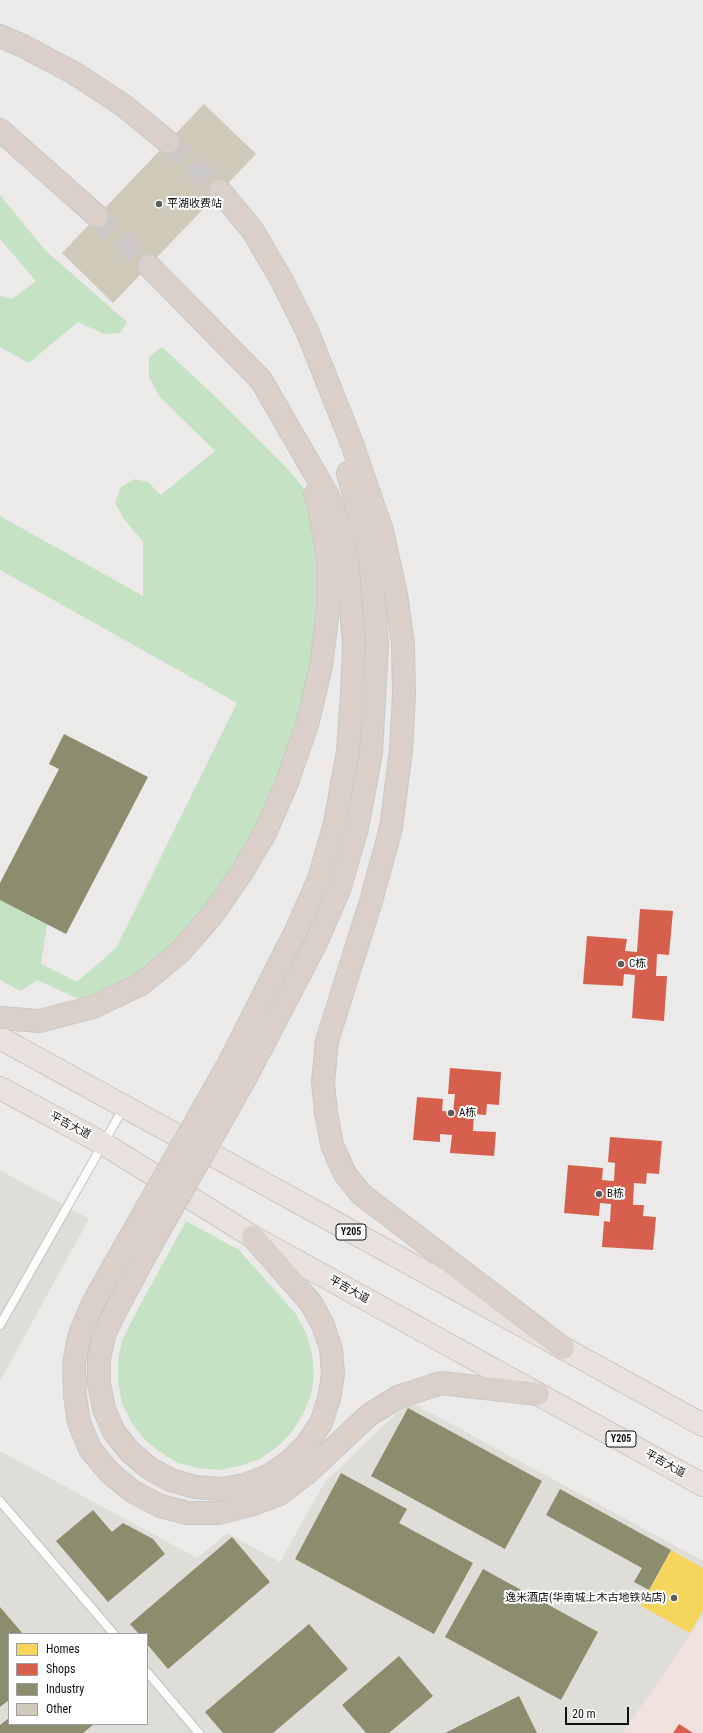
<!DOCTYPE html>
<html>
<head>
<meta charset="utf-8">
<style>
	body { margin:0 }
	#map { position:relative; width:703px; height:1733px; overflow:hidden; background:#ebeae8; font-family:"Roboto Condensed",sans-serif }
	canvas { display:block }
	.legend { position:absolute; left:8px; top:1633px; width:140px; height:92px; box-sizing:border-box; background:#fff; border:1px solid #9f9f9f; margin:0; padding:5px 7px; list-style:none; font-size:12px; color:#0f0f0e }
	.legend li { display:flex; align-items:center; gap:8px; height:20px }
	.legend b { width:20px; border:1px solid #9f9f9f }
	.scale { position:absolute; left:565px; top:1707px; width:64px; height:18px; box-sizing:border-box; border:2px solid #0f0f0e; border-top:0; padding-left:5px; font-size:12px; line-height:14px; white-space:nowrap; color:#0f0f0e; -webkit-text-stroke:3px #fff; paint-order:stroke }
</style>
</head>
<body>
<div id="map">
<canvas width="703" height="1733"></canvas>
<ul class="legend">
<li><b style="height:11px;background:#f6d55c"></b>Homes</li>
<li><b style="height:11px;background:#d6604d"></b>Shops</li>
<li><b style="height:11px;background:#8c8c6e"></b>Industry</li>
<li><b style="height:11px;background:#cec9b9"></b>Other</li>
</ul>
<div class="scale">20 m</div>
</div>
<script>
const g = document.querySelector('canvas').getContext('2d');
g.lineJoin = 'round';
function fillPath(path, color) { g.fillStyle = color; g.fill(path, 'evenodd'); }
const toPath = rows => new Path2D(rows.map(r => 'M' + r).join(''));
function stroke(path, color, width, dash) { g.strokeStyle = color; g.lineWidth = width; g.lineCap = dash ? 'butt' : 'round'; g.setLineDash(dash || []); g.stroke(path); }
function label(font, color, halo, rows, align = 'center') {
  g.font = font + ' "Roboto Condensed","Noto Sans SC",sans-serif'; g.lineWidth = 4; g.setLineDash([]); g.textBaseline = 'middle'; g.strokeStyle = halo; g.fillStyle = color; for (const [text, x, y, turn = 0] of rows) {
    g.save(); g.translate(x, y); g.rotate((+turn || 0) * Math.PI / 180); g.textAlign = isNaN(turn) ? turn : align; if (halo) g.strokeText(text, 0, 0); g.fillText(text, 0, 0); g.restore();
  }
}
fillPath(toPath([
	[703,1616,703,1733,623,1733]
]), '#f0e1df');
fillPath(toPath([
	[0,1170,89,1219,0,1381],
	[409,1401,703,1561,703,1616,623,1733,0,1733,0,1451,197,1558,227,1533,280,1562,324,1483],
	[9,1634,147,1634,147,1724,9,1724]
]), '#dfddd7');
fillPath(toPath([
	[0,195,45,250,127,322,120,333,104,334,78,322,29,363,0,347,0,296,12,299,36,281,0,239],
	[162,347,217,398,286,467,312,498,327,536,310,745,172,965,81,1000,37,980,21,991,0,980,0,893,48,918,41,964,77,982,116,948,237,703,0,570,0,516,143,596,143,542,124,519,115,503,121,487,135,479,148,482,161,495,215,451,160,397,149,377,149,357],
	[186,1221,239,1250,296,1314,306,1333,312,1353,314,1374,311,1395,303,1414,292,1432,277,1447,260,1459,240,1466,219,1470,198,1468,178,1463,160,1452,144,1439,131,1422,122,1403,118,1382,118,1361,122,1341,132,1320]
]), '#c6e2c4');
fillPath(toPath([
	[671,1550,703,1568,703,1610,690,1633,641,1606]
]), '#f6d55c');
fillPath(toPath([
	[640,909,673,911,669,955,657,954,656,976,667,976,664,1021,632,1018,635,975,624,974,623,986,583,984,587,936,627,939,625,951,637,952],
	[450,1068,501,1072,499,1105,487,1104,486,1115,474,1114,473,1131,496,1132,494,1156,450,1153,452,1135,440,1134,440,1142,413,1140,417,1097,443,1099,442,1111,453,1112,455,1094,448,1094],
	[610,1137,662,1141,659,1174,647,1173,646,1184,634,1183,633,1205,644,1205,643,1216,656,1217,653,1250,602,1247,604,1221,610,1222,611,1204,600,1203,599,1216,564,1213,568,1165,603,1168,602,1180,614,1181,615,1163,608,1162],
	[679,1724,693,1733,673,1733]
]), '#d6604d');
fillPath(toPath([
	[64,734,148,777,66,934,0,900,0,883,59,769,49,764],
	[408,1408,542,1481,505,1549,371,1476],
	[341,1473,407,1509,399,1523,473,1563,434,1634,295,1559],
	[560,1489,671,1550,649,1590,634,1582,642,1568,546,1515],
	[93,1510,112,1532,123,1523,153,1539,165,1554,108,1602,56,1541],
	[232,1537,270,1582,168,1669,147,1644,147,1634,139,1634,130,1624],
	[483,1569,598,1632,561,1700,445,1637],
	[0,1607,23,1634,9,1634,9,1700,0,1707],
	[309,1624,348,1669,273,1733,223,1733,205,1712],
	[399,1656,433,1696,389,1733,366,1733,342,1705],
	[519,1696,537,1733,445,1733],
	[9,1718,9,1724,94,1724,83,1733,0,1733,0,1725]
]), '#8c8c6e');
fillPath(toPath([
	[204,104,256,154,113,303,62,253]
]), '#cec9b9');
stroke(toPath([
	[168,142,220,191],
	[97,216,149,266]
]), '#cac9c7', 22, [22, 11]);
const service = toPath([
	[0,1325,124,1107],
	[0,1501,114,1634],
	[147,1672,199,1733]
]);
const primary = toPath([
	[0,1038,703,1425],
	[0,1088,104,1144,253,1237,703,1485]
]);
const motorway = toPath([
	[0,36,23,46,74,73,123,105,168,142],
	[0,130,97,216],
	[220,191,253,231,281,279,308,333,351,441,382,531,396,594,403,645,404,694,401,750,391,828,371,901,327,1041,323,1082,326,1113,332,1145,345,1174,361,1194,563,1348],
	[149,266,261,380,328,496,341,530,348,569,354,645,352,694,348,751,335,823,319,879,295,933,227,1067],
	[0,1018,40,1021,93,1007,141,984,179,953,213,914,240,875,265,833,286,785,307,725,321,666,328,610,328,556,319,507,315,495],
	[246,1077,316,943,340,887,357,828,371,753,377,645,371,566,362,524,348,473],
	[128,1241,92,1305,79,1337,74,1364,75,1396,79,1422,90,1449,110,1473,132,1491,160,1506,188,1513,219,1513,250,1505,278,1495,306,1474,369,1415,398,1397,441,1383,538,1394],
	[147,1252,115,1312,104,1335,99,1359,99,1384,104,1409,114,1432,130,1452,149,1468,171,1480,195,1487,220,1489,245,1485,268,1476,289,1462,307,1444,321,1423,329,1399,333,1374,331,1349,323,1325,311,1303,253,1237]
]);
stroke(service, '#c3c2c0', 10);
stroke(primary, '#c8c8c7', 24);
stroke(motorway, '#c8c8c7', 24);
stroke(service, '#fcfcfc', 8);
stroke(primary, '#e8e1dd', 22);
stroke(motorway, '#dbd0c9', 22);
const motorwayBridge = toPath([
	[128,1241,227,1067],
	[147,1252,246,1077]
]);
stroke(motorwayBridge, '#c8c8c7', 24, []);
stroke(motorwayBridge, '#dbd0c9', 22);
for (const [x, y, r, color] of [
	[159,204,4,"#5c5c5a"],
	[621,964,4,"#5c5c5a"],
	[451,1113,4,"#5c5c5a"],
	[599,1194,4,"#5c5c5a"],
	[674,1598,4,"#5c5c5a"]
]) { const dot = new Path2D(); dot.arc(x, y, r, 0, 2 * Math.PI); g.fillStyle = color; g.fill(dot); stroke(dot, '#fff', 1.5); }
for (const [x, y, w] of [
	[351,1232,30],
	[621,1439,30]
]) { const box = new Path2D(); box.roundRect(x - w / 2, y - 8, w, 16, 3); g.fillStyle = '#fff'; g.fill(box); stroke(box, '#0f0f0e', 1); }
label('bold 10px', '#0f0f0e', null, [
	["Y205",351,1232],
	["Y205",621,1439]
]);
label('11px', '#0f0f0e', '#fff', [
	["平湖收费站",167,204],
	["C栋",629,964],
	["A栋",459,1113],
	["B栋",607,1194],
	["逸米酒店(华南城上木古地铁站店)",666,1598,"right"]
], 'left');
label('11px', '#0f0f0e', '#fff', [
	["平吉大道",70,1126,28],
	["平吉大道",349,1290,29],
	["平吉大道",665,1464,29]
]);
</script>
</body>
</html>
